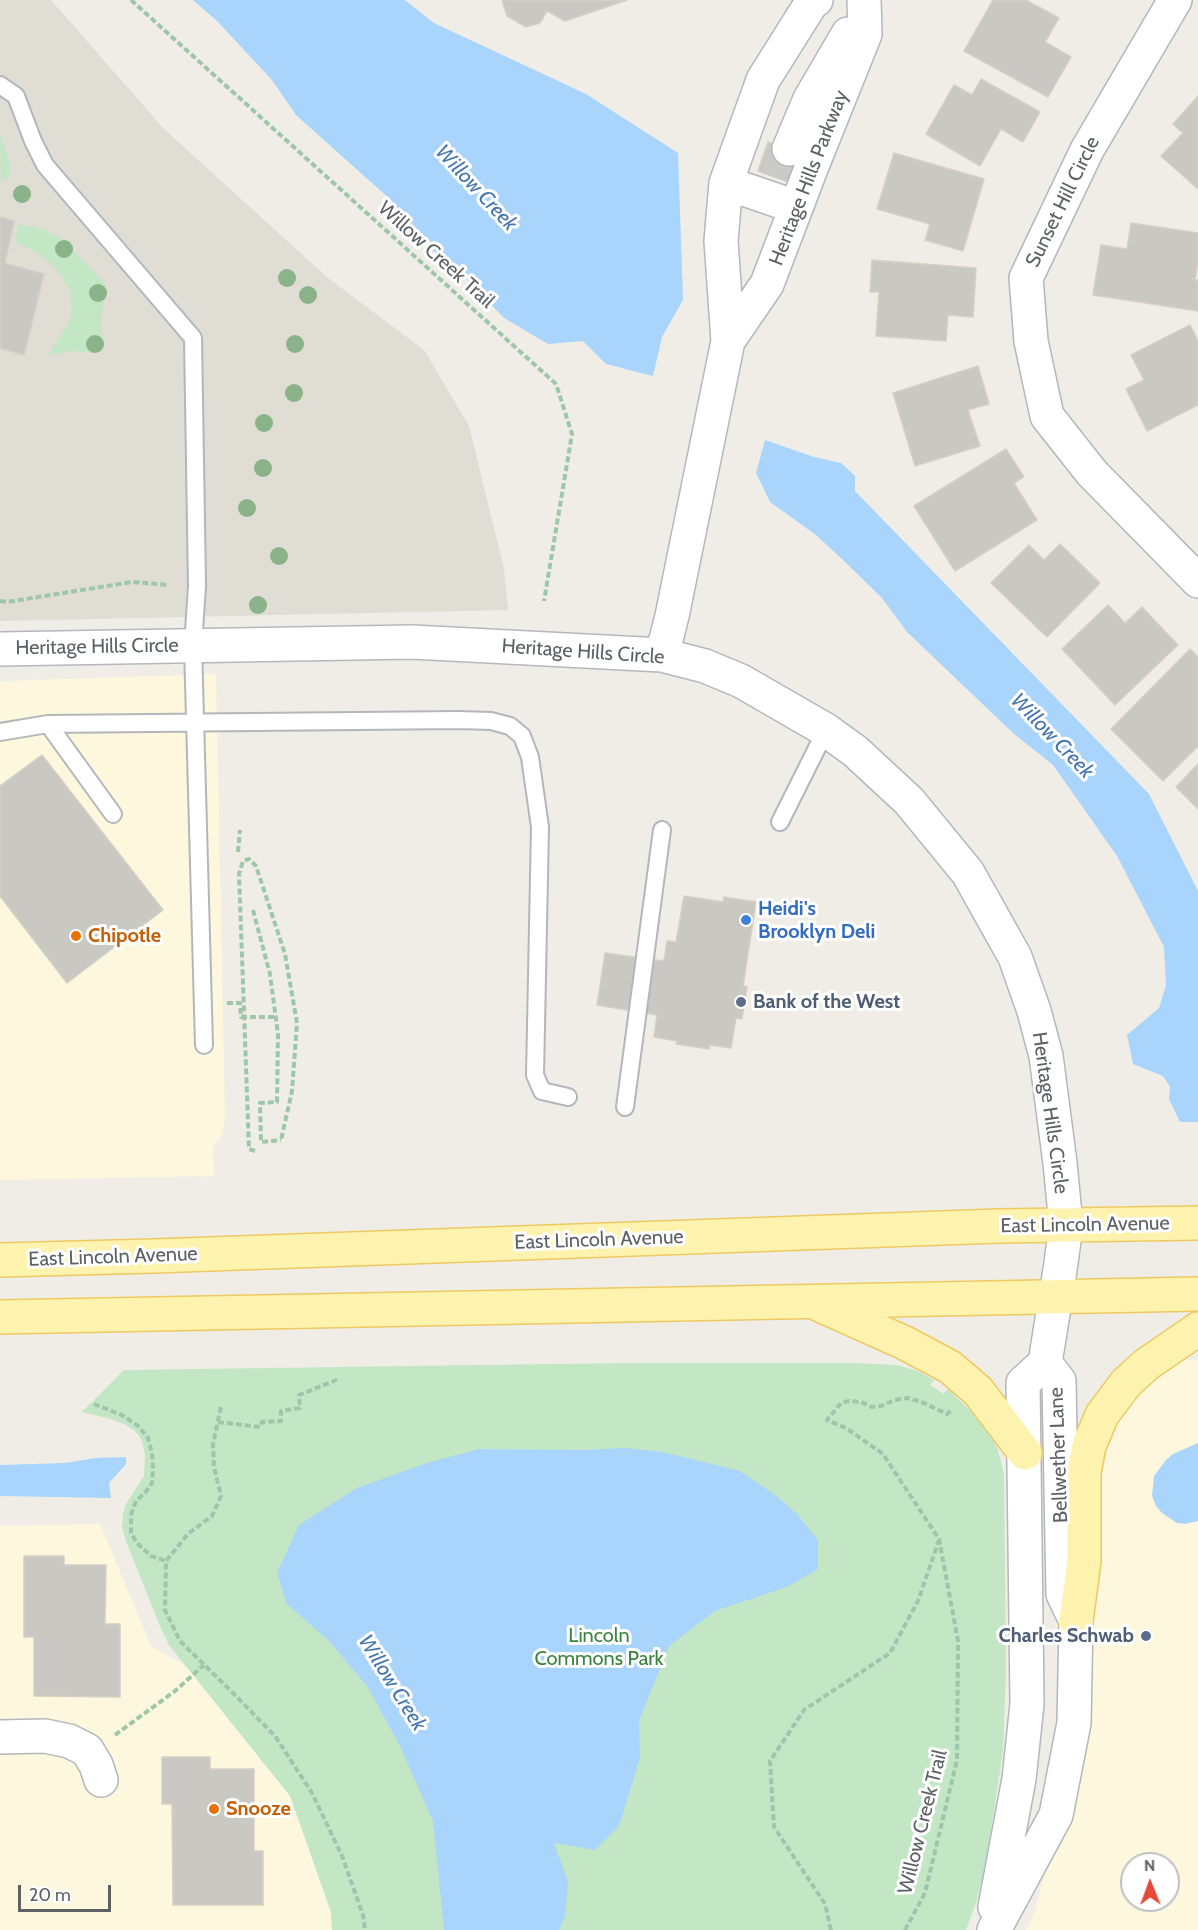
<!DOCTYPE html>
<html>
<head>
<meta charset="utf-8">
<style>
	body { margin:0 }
	#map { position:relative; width:1198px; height:1930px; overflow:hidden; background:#efede6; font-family:Cabin,sans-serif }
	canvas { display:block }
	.north { position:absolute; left:1120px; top:1852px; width:60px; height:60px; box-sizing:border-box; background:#fff; border:2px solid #bec0c2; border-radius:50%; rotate:359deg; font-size:16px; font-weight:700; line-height:24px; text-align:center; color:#5d6166 }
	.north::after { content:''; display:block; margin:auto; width:21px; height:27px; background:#e44a37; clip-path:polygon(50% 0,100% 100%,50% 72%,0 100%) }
	.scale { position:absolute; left:18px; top:1885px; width:93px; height:27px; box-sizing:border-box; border:3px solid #5d6166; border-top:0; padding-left:8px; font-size:18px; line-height:21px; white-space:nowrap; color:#5d6166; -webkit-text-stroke:4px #fff; paint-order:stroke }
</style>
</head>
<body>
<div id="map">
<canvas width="1198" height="1930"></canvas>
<div class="north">N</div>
<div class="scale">20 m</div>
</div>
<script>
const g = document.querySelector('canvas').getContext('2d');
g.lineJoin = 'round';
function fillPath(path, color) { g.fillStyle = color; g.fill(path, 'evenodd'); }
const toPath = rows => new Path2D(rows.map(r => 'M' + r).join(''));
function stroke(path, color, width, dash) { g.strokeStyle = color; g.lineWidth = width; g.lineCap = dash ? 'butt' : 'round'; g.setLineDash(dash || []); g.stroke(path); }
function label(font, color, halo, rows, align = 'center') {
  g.font = font + ' Cabin,sans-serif'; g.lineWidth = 6; g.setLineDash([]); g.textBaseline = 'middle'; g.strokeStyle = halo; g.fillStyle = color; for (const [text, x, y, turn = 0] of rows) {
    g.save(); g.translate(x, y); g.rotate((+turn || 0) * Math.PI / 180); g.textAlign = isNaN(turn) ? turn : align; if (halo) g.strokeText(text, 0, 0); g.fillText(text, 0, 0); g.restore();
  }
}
fillPath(toPath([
	[216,674,225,1115,224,1127,220,1138,213,1147,214,1176,0,1180,0,681],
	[1198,1359,1198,1930,1026,1930,1033,1917,1057,1830,1085,1710,1093,1660,1092,1482,1095,1464,1126,1399,1170,1367,1184,1361],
	[1132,1864,1168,1864,1168,1900,1132,1900],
	[100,1524,151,1646,189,1668,290,1796,331,1912,332,1930,0,1930,0,1526]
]), '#fdf7dd');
fillPath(toPath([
	[0,0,51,0,164,129,328,278,424,350,469,426,504,569,508,610,0,621]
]), '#dfddd4');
fillPath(toPath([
	[0,133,11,168,9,176,1,183],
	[19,224,42,229,58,237,69,246,105,284,106,292,101,317,102,347,97,353,69,351,48,356,70,320,72,309,70,291,59,271,41,255,15,241],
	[626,1363,853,1363,896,1365,918,1371,934,1380,930,1385,944,1394,948,1389,980,1420,992,1437,998,1450,1004,1474,1006,1671,1003,1751,986,1863,976,1903,966,1930,332,1930,331,1912,290,1796,169,1645,160,1626,127,1544,122,1528,123,1513,126,1504,144,1476,145,1456,142,1440,135,1431,126,1425,114,1420,82,1412,124,1370]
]), '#c3e6c4');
fillPath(toPath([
	[193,0,405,0,434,23,586,94,678,153,683,300,662,337,653,376,606,364,583,341,548,344,504,318,452,264,404,230,392,201,296,115,272,80,217,21],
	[765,440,814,457,841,463,855,476,855,491,1149,794,1198,891,1198,1122,1180,1122,1169,1099,1170,1087,1163,1076,1133,1064,1127,1035,1159,1008,1166,985,1165,965,1164,947,1117,856,1053,765,1013,733,907,632,882,598,842,559,816,535,770,502,756,473],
	[1198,1443,1198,1521,1185,1524,1177,1523,1162,1513,1156,1506,1152,1496,1154,1476,1166,1460,1173,1454],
	[624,1448,663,1452,740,1471,775,1495,797,1514,818,1540,818,1569,787,1587,715,1611,669,1646,639,1721,640,1758,619,1826,595,1850,554,1843,568,1882,565,1917,559,1930,444,1930,433,1821,400,1746,367,1686,328,1640,287,1604,277,1573,299,1525,357,1488,427,1463,479,1449,585,1450],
	[126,1457,126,1464,109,1483,111,1498,0,1496,0,1465,65,1463,95,1458]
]), '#a9d5fc');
const building = toPath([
	[502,0,627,0,565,21,547,11,540,23,526,27,507,16,502,0],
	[993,0,1026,0,1059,18,1045,42,1071,57,1048,97,964,51,993,0],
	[981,79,1040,112,1023,142,1001,129,980,166,926,134,954,85,972,95,981,79],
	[1198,96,1198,189,1161,156,1183,133,1173,124,1198,96],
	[768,142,802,154,792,183,758,171,768,142],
	[894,153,984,179,963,251,925,240,930,224,877,209,894,153],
	[0,217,14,221,5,263,44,274,24,355,0,348,0,217],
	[1131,223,1198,233,1198,262,1195,280,1198,280,1198,311,1093,295,1101,245,1127,249,1131,223],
	[872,260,976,268,973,317,948,315,946,341,876,336,879,292,870,292,872,260],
	[1190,325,1198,341,1198,405,1147,431,1126,389,1144,380,1131,355,1190,325],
	[978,366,989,404,968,410,980,446,915,466,893,393,978,366],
	[1006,449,1024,477,1014,483,1037,520,955,571,914,506,1006,449],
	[1060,544,1100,583,1047,637,991,583,1029,545,1044,560,1060,544],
	[1108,605,1125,623,1142,607,1178,645,1115,705,1062,649,1108,605],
	[1190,649,1198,657,1198,746,1163,781,1111,729,1190,649],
	[42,755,163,910,67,983,0,896,0,786,42,755],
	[1198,764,1198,809,1176,787,1198,764],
	[684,896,723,902,724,897,756,902,743,986,747,987,742,1019,736,1018,731,1048,710,1045,709,1049,676,1044,677,1041,654,1037,657,1015,597,1005,605,953,664,961,667,941,676,942,684,896],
	[24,1556,64,1556,64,1565,106,1565,105,1624,120,1624,120,1697,34,1696,34,1637,24,1637,24,1556],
	[162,1757,210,1757,210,1769,254,1769,254,1851,263,1851,263,1905,173,1905,172,1804,162,1804,162,1757]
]);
fillPath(building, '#cac8c3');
stroke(building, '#d4d0c4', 1.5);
stroke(toPath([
	[777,178,789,149]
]), '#cacac6', 33, [33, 16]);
const lane = toPath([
	[0,85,16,96,33,141,45,165,193,338,197,586,193,646,204,1045],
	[48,724,113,814],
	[0,732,48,724,459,720,491,721,510,726,522,736,530,757,540,827,535,1075,542,1091,568,1097],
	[780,822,826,730],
	[625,1107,662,830]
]);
const street = toPath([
	[1175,0,1087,150,1026,278,1031,341,1047,416,1092,473,1198,581],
	[1045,1363,1060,1270],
	[0,1737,45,1736,69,1741,87,1750,96,1765,101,1780],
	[995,1907,1019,1779,1027,1704,1023,1383,1045,1363],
	[994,1930,1056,1815,1074,1723,1076,1621,1063,1594,1059,1381,1045,1363]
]);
const secondary = toPath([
	[789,149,810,99,848,34],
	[726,183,796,207],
	[728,341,767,284,810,171,865,34,864,0],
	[0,649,412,642,662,655,705,666,741,681,826,730,855,751,909,801,968,873,1015,957,1034,1011,1046,1056,1060,1163,1066,1225,1061,1263],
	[662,655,672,616,728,341,721,241,726,183,763,80,812,2,816,0]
]);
const primary = toPath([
	[0,1260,154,1256,999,1226,1198,1223],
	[820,1305,905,1343,950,1367,978,1391,1025,1453],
	[0,1317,1198,1294],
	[1076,1621,1084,1561,1084,1472,1089,1446,1102,1415,1126,1383,1147,1364,1198,1329]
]);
stroke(lane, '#b3b6ba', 20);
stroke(street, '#b3b6ba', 36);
stroke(secondary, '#b4b8bd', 36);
stroke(primary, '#edca61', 36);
stroke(toPath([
	[131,0,556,384,572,434,544,601],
	[0,601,7,602,132,582,169,585],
	[238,852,240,830],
	[253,910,270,974,278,1034,277,1102,260,1103,261,1142,281,1140],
	[227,1003,240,1003,241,1017,276,1017],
	[94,1404,122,1415,138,1426,148,1438,152,1453,153,1467,152,1483,145,1493,136,1501,131,1515,131,1533,137,1543,151,1556,166,1561],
	[221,1407,213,1444,214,1467,221,1496,212,1516,188,1534,166,1561,165,1610,180,1641,233,1693,275,1736,312,1793,342,1856,363,1915,365,1930],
	[218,1422,260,1427,262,1422,281,1421,281,1411,300,1408,299,1395,339,1379],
	[115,1735,175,1691,204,1665],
	[831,1930,825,1904,774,1827,770,1761,804,1710,890,1653,918,1601,939,1540],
	[905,1930,925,1893,957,1760,958,1641,939,1539,883,1454,846,1428,827,1420,841,1403,849,1401,861,1402,872,1407,881,1406,895,1400,908,1398,924,1403,947,1414,952,1410]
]), '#9dc6aa', 4, [6, 3]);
stroke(lane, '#fff', 16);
stroke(street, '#fff', 33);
stroke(secondary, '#fff', 33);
stroke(primary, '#fdf2ae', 33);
stroke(toPath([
	[255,1151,249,1149,239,874,243,861,249,859,256,866,285,954,297,1023,292,1091,281,1140]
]), '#9dc6aa', 4, [6, 3]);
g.fillStyle = '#8ab389';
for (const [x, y] of [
	[22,194],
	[64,249],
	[287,278],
	[98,293],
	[308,295],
	[95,344],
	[295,344],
	[294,393],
	[264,423],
	[263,468],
	[247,508],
	[279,556],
	[258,605]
]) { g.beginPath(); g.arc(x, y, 9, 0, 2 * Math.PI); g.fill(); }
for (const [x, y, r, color] of [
	[746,920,6,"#3f7fe0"],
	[76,936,6,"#e8710a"],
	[741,1002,6,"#5c6f8a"],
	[1146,1636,6,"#5c6f8a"],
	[214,1809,6,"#e8710a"]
]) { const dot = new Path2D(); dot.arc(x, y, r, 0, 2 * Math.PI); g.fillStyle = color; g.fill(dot); stroke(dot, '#fff', 2); }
label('20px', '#5d6166', '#fff', [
	["Heritage Hills Parkway",809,178,-69],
	["Sunset Hill Circle",1063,202,-64],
	["Willow Creek Trail",436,255,42],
	["Heritage Hills Circle",97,647,-1],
	["Heritage Hills Circle",583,652,4],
	["Heritage Hills Circle",1050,1113,82],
	["East Lincoln Avenue",1085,1225,-1],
	["East Lincoln Avenue",599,1240,-2],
	["East Lincoln Avenue",113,1257,-2],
	["Bellwether Lane",1059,1455,-92],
	["Willow Creek Trail",923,1822,-76]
]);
label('bold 20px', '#366cbe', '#fff', [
	["Heidi's",758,909],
	["Brooklyn Deli",758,932]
], 'left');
label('bold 20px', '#c56008', '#fff', [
	["Chipotle",88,936],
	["Snooze",226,1809]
], 'left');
label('bold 20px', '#4e5e75', '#fff', [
	["Bank of the West",753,1002],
	["Charles Schwab",1134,1636,"right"]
], 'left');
label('20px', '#37833d', '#fff', [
	["Lincoln",599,1636],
	["Commons Park",599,1659]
]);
label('italic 21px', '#4575ae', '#fff', [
	["Willow Creek",476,188,47],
	["Willow Creek",1052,736,46],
	["Willow Creek",392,1683,58]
]);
</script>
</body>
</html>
